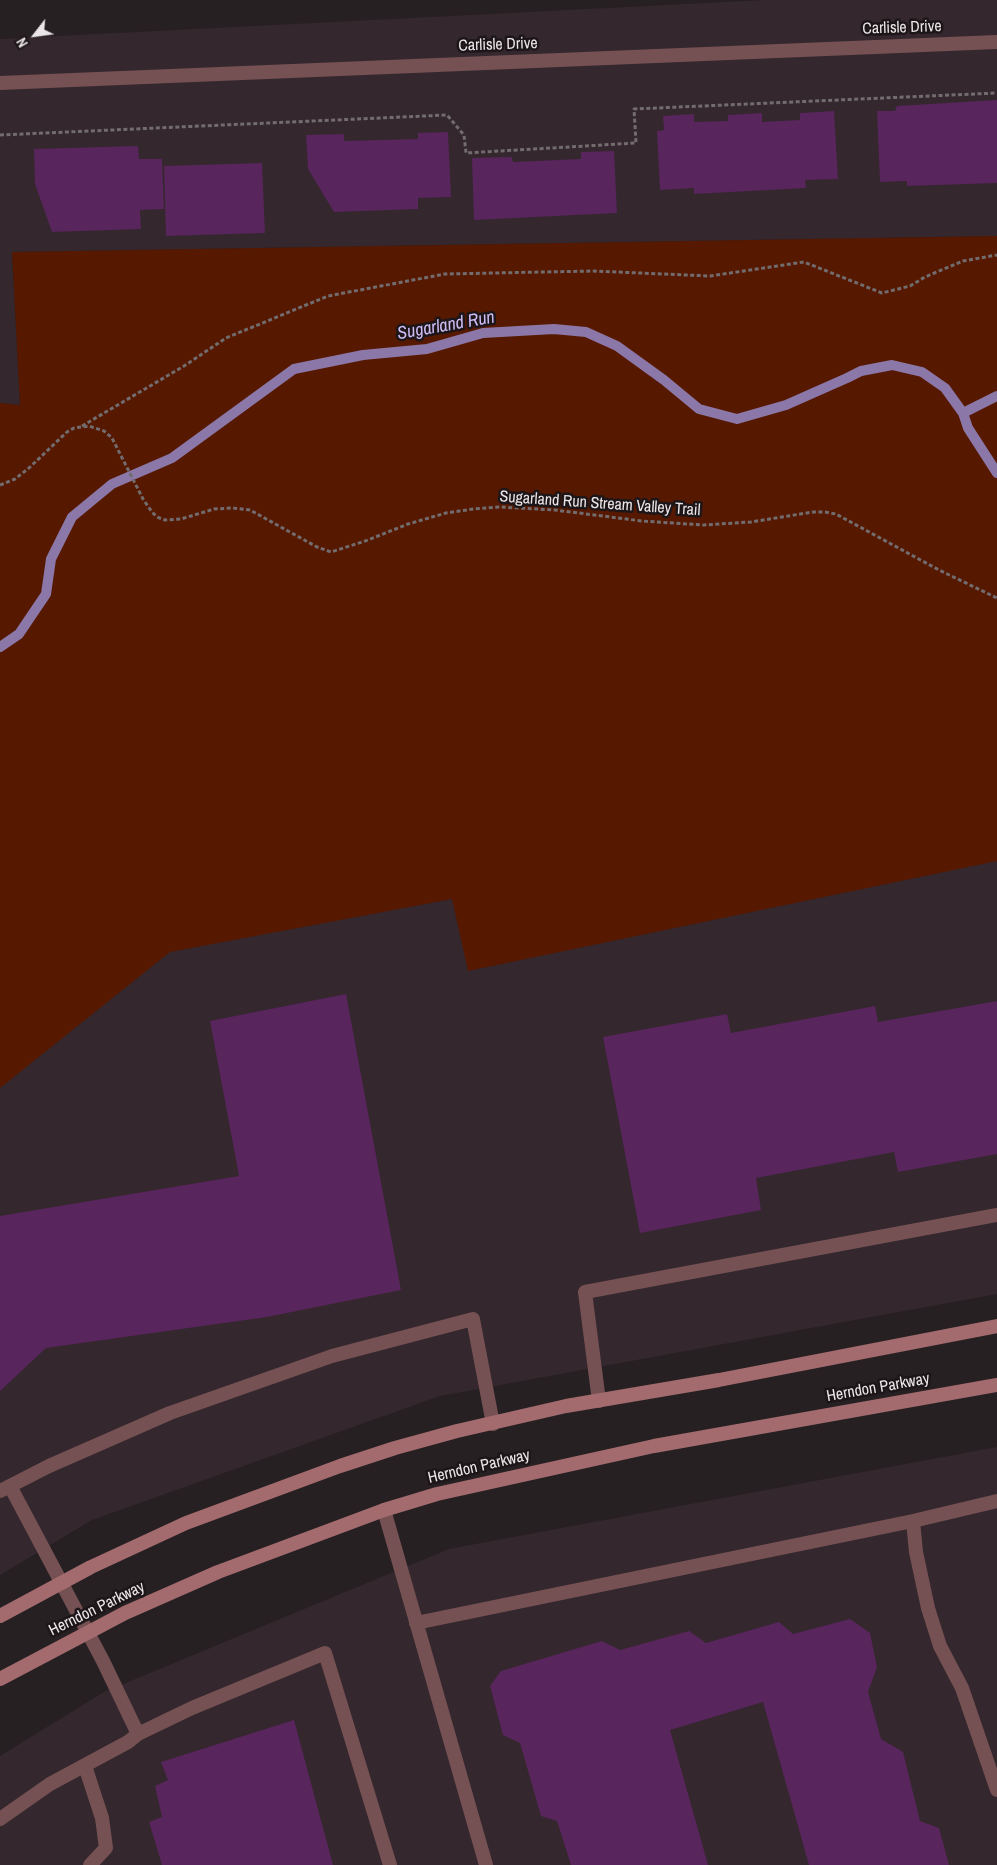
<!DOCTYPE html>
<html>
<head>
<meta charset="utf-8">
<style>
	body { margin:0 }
	#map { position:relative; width:997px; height:1865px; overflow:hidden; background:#272023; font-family:"Archivo Narrow",sans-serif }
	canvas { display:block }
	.north { position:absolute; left:10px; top:10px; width:50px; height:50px; -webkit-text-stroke:4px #1d1619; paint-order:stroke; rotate:240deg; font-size:14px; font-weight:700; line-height:20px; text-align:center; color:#ebe6e8 }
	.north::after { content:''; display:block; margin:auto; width:18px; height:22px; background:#ebe6e8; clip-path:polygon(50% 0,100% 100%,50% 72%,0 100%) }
</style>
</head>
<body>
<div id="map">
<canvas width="997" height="1865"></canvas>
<div class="north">N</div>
</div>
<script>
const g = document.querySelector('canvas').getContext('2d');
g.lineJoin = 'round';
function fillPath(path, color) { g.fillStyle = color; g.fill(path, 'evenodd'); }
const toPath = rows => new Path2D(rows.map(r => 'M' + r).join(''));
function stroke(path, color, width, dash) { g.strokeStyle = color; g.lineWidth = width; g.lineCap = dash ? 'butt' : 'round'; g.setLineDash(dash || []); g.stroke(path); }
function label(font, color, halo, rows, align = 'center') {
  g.font = font + ' "Archivo Narrow",sans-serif'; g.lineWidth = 5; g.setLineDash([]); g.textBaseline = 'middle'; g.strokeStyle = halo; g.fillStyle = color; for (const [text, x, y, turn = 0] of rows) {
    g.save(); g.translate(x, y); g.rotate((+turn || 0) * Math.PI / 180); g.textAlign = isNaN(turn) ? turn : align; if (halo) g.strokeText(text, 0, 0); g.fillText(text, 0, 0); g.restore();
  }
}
fillPath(toPath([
	[765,0,997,0,997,236,12,252,20,405,0,403,0,39],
	[997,810,997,1294,440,1396,92,1520,0,1575,0,1058,188,926],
	[997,1447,997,1865,0,1865,0,1756,104,1692,449,1549]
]), '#34272d');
fillPath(toPath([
	[997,236,997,861,468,971,452,899,170,952,0,1088,0,403,20,405,12,252]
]), '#571800');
stroke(toPath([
	[963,413,997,396],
	[0,647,19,634,46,594,51,559,72,517,112,484,172,458,294,369,363,355,427,349,483,333,554,329,586,332,617,346,664,380,699,409,737,419,786,405,847,378,861,371,892,365,922,372,945,388,963,413,968,428,997,473]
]), '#8b78a8', 10);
fillPath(toPath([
	[997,100,997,183,907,186,907,181,880,182,877,111,895,111,897,106],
	[834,111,838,179,805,180,806,188,694,194,694,188,660,190,657,131,664,130,663,116,694,114,694,122,728,121,728,115,762,113,762,122,800,120,800,113],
	[448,132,451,197,418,198,418,209,334,212,308,169,306,135,344,134,344,141,418,139,418,133],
	[138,146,139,159,162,159,164,209,140,210,141,229,52,232,35,184,34,149],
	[614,151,617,213,474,220,472,158,512,157,513,162,581,159,581,152],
	[262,163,265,233,166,236,164,166],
	[346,994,401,1290,267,1317,46,1348,0,1391,0,1216,239,1176,210,1021],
	[997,1001,997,1154,898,1172,894,1152,756,1178,761,1210,640,1233,603,1037,727,1014,731,1033,875,1006,878,1022],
	[850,1619,870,1633,877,1667,868,1692,881,1739,903,1752,920,1821,939,1828,949,1865,809,1865,763,1702,670,1730,708,1865,571,1865,557,1821,541,1816,520,1743,503,1735,490,1686,501,1671,602,1641,620,1650,689,1631,706,1643,779,1622,793,1634],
	[294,1720,333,1865,162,1865,149,1822,162,1817,155,1786,168,1780,161,1762]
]), '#58255c');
stroke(toPath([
	[0,135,447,115,464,135,466,153,636,143,634,109,997,93],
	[82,426,184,366,226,338,328,296,445,274,593,271,710,276,804,262,882,293,910,286,925,277,963,261,997,255],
	[0,485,15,479,29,468,67,432,74,428,89,426,104,431,112,438,143,499,152,512,157,517,165,520,181,519,214,509,232,508,250,510,317,547,331,552,368,540,408,524,446,513,473,509,500,507,555,510,642,521,704,525,751,522,813,512,825,512,836,514,939,570,997,598]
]), '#726c6e', 3, [4, 2.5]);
stroke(toPath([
	[599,1401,585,1292,997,1215],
	[10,1486,103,1661,138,1734],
	[0,1491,49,1466,170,1413,332,1356,473,1319,493,1424],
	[384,1510,486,1865],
	[913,1521,997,1501],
	[416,1623,913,1521,916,1552,928,1608,940,1646,962,1688,997,1790],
	[85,1766,102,1818,106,1848,90,1865],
	[0,1819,50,1784,128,1742,138,1734,192,1708,325,1653,390,1865]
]), '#755153', 14);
stroke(toPath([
	[0,83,997,42]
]), '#755153', 14);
stroke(toPath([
	[0,1616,91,1567,186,1523,340,1466,395,1448,457,1431,566,1406,719,1380,997,1326],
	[0,1679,125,1613,218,1572,384,1510,437,1494,654,1446,997,1385]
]), '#a46b6e', 14);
label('16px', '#ebe6e8', '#1d1619', [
	["Carlisle Drive",902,28,-2],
	["Carlisle Drive",498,45,-2],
	["Sugarland Run Stream Valley Trail",600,504,4],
	["Herndon Parkway",878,1388,-10],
	["Herndon Parkway",479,1467,-13],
	["Herndon Parkway",97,1609,-26]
]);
label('italic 18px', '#cfbdf7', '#1d1619', [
	["Sugarland Run",446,326,-10]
]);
</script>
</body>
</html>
